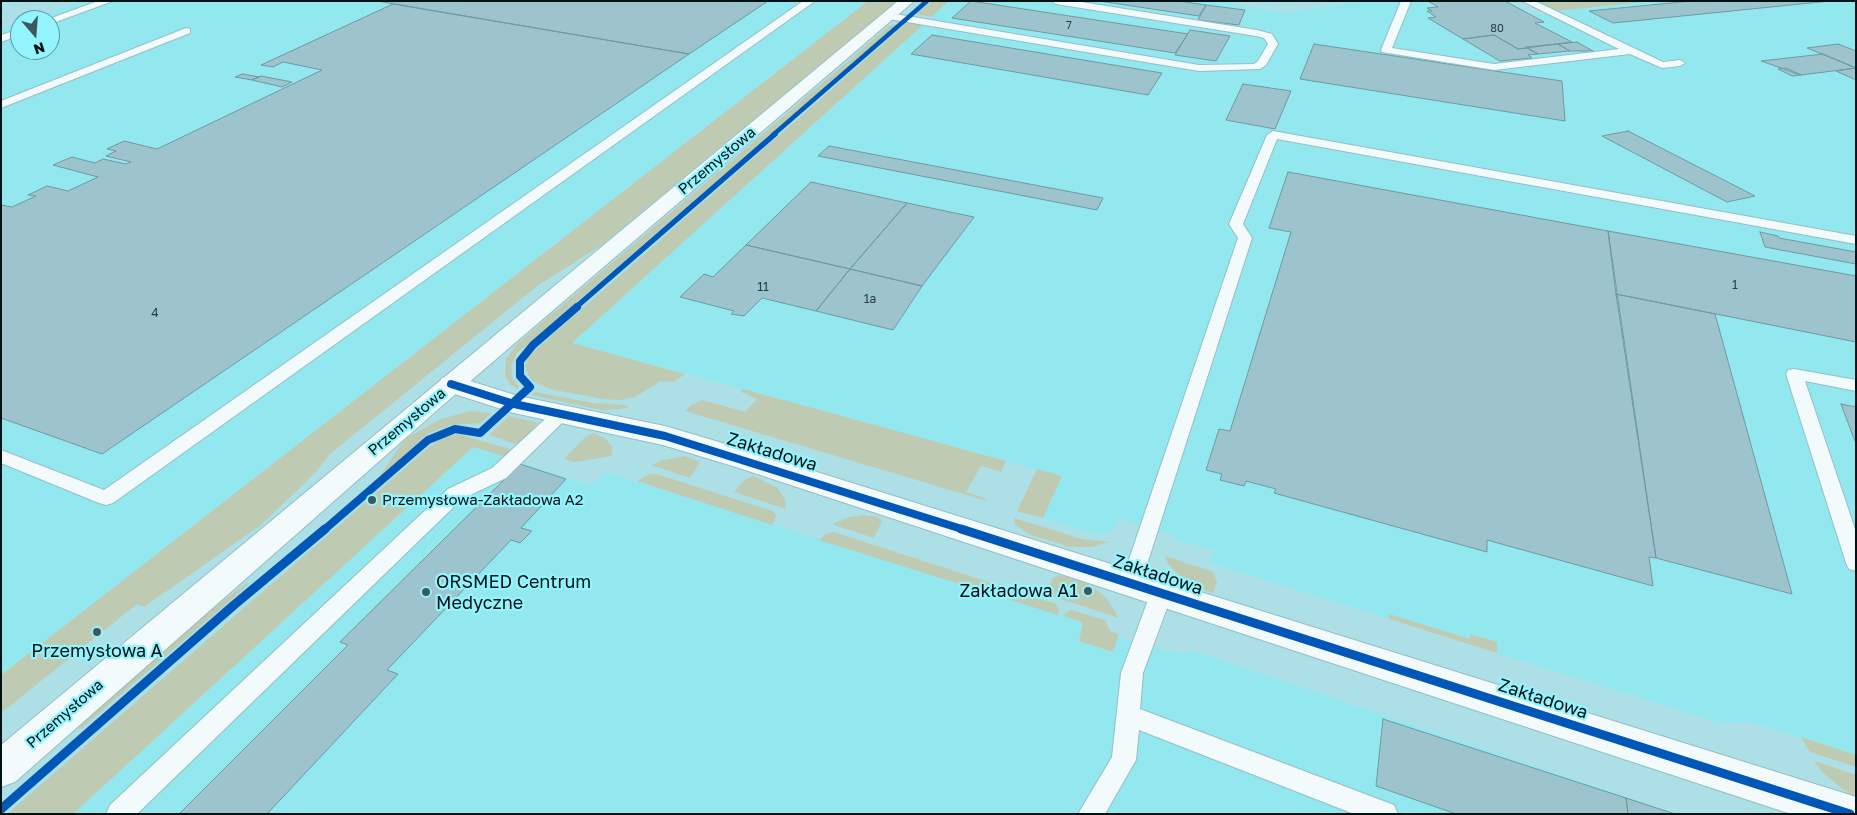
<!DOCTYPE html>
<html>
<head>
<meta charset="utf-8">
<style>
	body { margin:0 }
	#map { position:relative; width:1857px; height:815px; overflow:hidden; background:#ace0e6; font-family:"Golos Text",sans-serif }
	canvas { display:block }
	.frame { position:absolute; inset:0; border:2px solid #001113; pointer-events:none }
	.north { position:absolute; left:10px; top:10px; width:50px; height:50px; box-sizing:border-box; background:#93f4fe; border:1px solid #5899a0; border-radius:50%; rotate:162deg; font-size:14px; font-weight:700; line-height:20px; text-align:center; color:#001113 }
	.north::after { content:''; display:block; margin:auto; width:18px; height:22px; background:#3c595d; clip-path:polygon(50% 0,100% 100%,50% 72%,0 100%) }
</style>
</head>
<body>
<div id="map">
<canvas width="1857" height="815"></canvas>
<div class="frame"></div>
<div class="north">N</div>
</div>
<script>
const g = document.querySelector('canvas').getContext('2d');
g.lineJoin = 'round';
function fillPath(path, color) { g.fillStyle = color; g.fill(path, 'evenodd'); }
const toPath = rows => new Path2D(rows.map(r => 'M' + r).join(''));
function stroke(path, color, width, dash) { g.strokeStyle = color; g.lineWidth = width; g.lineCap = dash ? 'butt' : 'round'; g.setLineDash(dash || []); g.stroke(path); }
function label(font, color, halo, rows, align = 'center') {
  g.font = font + ' "Golos Text",sans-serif'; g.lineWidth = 4.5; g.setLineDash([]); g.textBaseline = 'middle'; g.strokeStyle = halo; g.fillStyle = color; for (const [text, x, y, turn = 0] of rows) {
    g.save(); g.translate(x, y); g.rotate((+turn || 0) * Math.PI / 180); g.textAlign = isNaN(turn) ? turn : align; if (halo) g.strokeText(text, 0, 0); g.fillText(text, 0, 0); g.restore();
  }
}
fillPath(toPath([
	[82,1,868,1,1,675,1,29,20,22,20,50,50,50,50,20,27,20],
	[949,1,1230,1,1236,5,1285,13,1365,1,1508,1,1534,14,1654,1,1856,1,1856,755,1750,722,1720,723,1497,653,1497,642,1470,634,1470,639,1389,615,1389,619,1210,563,1214,550,1175,540,1176,536,1119,519,1114,528,1104,534,1092,533,1043,518,1061,476,572,343],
	[473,447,587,484,597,481,606,472,1064,616,1083,623,1113,652,1119,637,1171,652,1184,654,1191,650,1677,814,73,814]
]), '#93e8f0');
fillPath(toPath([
	[868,1,897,1,603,244,536,287,330,454,316,472,261,525,144,607,137,604,1,713,1,675],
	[932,1,949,1,931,17,916,14],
	[1538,1,1654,1,1556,11],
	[908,22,924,24,572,343,685,374,674,382,661,381,635,397,621,400,603,399,549,389,531,380,525,367,528,357,533,352],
	[899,23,528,344,517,353,511,366,512,378,519,387,517,389,510,384,505,376,506,359,518,343,889,26],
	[743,389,897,431,1006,461,1001,472,981,466,966,492,985,498,987,501,685,411,691,405,703,400,745,412,757,399,741,392],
	[535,392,593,403,625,405,630,408,601,410,531,395],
	[470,411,491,413,481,423,451,425,429,433,379,477,400,446,408,437,441,419],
	[509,416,536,422,537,424,518,445,489,435],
	[593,433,605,438,612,447,612,456,574,462,564,459,585,437],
	[459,434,513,450,506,457,473,447,73,814,7,814,428,448,445,436],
	[685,456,700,462,690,478,651,465,663,460],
	[1037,469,1062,476,1043,518,1017,511],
	[649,474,656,474,773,511,776,515,775,520,772,525,637,481],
	[753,476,778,488,785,500,786,509,734,492,744,480],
	[865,515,878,517,882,521,874,538,832,524,850,517],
	[1014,518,1082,539,1109,542,1092,547,1070,547,1028,534,1015,524],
	[834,532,1056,604,1059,609,1058,615,819,540,826,534],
	[1165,556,1213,572,1217,582,1213,593,1197,588,1183,580,1168,564],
	[1060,575,1088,584,1098,591,1107,599,1119,618,1045,594,1053,578],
	[247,583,249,584,246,587,81,729,78,728,137,671,199,618],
	[1071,610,1105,620,1110,631,1119,634,1113,652,1079,641,1083,623,1064,616,1065,613],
	[1389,614,1470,639,1470,634,1497,642,1497,653,1389,619],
	[1801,737,1856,755,1856,767,1810,752],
	[1814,761,1856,775,1856,800,1823,773]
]), '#bfcab3');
const building = toPath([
	[377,1,768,1,689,54,377,1],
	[971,1,1188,34,1175,53,952,18,971,1],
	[1099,1,1179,1,1206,5,1199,16,1099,1],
	[1428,1,1505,1,1544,22,1535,23,1572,42,1518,49,1494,35,1463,39,1428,18,1436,17,1427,11,1432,11,1427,8,1438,7,1428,1],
	[1691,1,1830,1,1613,23,1589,11,1691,1],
	[393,4,689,54,102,454,1,418,1,205,12,207,36,196,28,195,47,186,68,191,98,177,53,165,72,157,95,163,103,159,126,164,131,162,106,156,116,151,107,149,124,141,157,149,322,70,283,62,273,67,261,65,393,4],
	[1206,5,1245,10,1239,25,1198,20,1206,5],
	[1190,30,1230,36,1216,61,1175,55,1190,30],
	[932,35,1162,73,1148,95,911,54,932,35],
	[1494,35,1518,49,1527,48,1538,54,1528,55,1532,58,1500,61,1463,39,1494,35],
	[1577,42,1593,51,1570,51,1558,44,1577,42],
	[1314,44,1562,81,1565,121,1300,79,1314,44],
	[1558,44,1570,51,1538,54,1526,47,1558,44],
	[1838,44,1856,51,1856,68,1807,48,1838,44],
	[1823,54,1856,68,1801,75,1761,61,1823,54],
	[1786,68,1801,75,1792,76,1778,69,1786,68],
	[1856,68,1856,80,1836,71,1856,68],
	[243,74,259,77,252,80,235,77,243,74],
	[261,76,292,82,282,87,252,80,261,76],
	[1243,84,1291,91,1275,129,1226,120,1243,84],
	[1628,131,1755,196,1727,202,1602,136,1628,131],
	[829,146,1103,198,1097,210,818,156,829,146],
	[1288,172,1608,231,1656,558,1649,557,1653,586,1487,540,1487,552,1274,493,1276,489,1246,481,1244,486,1220,480,1222,474,1206,470,1219,429,1230,431,1291,232,1269,228,1288,172],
	[811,182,907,203,850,269,746,245,811,182],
	[907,203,974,217,922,286,850,269,907,203],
	[1608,231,1856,276,1856,342,1616,294,1608,231],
	[1760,232,1778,236,1779,238,1856,252,1856,264,1765,247,1760,232],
	[746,245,850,269,816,311,762,298,744,316,731,314,734,311,680,297,704,274,713,277,746,245],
	[850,269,922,286,893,330,816,311,850,269],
	[1616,294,1715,314,1792,594,1656,558,1616,294],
	[1841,404,1856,407,1856,444,1841,404],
	[520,464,566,479,521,528,532,531,520,543,511,540,387,670,398,674,267,814,179,814,348,645,340,642,520,464],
	[1383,719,1626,798,1628,814,1456,814,1376,786,1383,719],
	[1626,798,1675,814,1628,814,1626,798]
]);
fillPath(building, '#9dc4cd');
stroke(building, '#6f99a1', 1);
const service = toPath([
	[98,1,113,1,53,23,50,24,50,20,46,20,98,1],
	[803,1,815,1,113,503,106,505,99,503,1,463,1,450,104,490,803,1],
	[1051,1,1075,1,1257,30,1272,34,1278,44,1266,65,1260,69,1199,71,889,19,884,16,889,13,1199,65,1254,64,1258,61,1268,44,1264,38,1256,36,1056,4,1051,1],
	[1401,1,1411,1,1392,48,1494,64,1619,49,1522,1,1535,1,1663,62,1680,60,1685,63,1680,66,1662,68,1630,54,1494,70,1382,52,1381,50,1401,1],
	[186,28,190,29,190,33,1,108,1,101,186,28],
	[20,29,20,35,1,42,1,35,20,29],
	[1273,131,1856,236,1856,244,1277,139,1243,224,1252,238,1141,583,1138,589,1131,591,1124,589,1121,583,1238,238,1229,224,1267,135,1273,131],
	[1794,369,1856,380,1856,391,1805,381,1856,532,1856,571,1849,569,1846,563,1786,374,1788,370,1794,369],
	[561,408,567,410,570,414,567,418,506,478,462,499,137,814,106,814,110,805,448,489,492,468,555,410,561,408],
	[1162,584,1169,586,1173,592,1143,673,1140,709,1394,805,1398,814,1354,814,1139,730,1136,760,1105,814,1078,814,1112,757,1121,673,1151,592,1155,586,1162,584]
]);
const minor = toPath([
	[451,375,518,396,665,426,756,453,1850,795,1856,797,1856,814,1791,814,736,467,663,445,514,413,442,390,438,384,442,378,451,375]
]);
const tertiary = toPath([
	[898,1,914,1,460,390,15,782,1,787,1,745,898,1]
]);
stroke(service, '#95bec3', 2);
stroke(minor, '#95bec3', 2);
stroke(tertiary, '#95bec3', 2);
fillPath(service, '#f3fafb');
fillPath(minor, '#f3fafb');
fillPath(tertiary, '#f3fafb');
stroke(toPath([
	[773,135,927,1]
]), '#0057b8', 4.5);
stroke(toPath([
	[575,308,775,134]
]), '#0057b8', 5.5);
stroke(toPath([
	[451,384,514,404,665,436,965,530],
	[324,530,428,440,455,429,480,433,530,387,520,376,520,361,533,345,577,307]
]), '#0057b8', 8);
stroke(toPath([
	[961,529,1850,814],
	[1,809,234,605,325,529]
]), '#0057b8', 9);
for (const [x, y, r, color] of [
	[372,500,5,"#3c595d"],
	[1088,591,5,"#3c595d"],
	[426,592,5,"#3c595d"],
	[97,632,5,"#3c595d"]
]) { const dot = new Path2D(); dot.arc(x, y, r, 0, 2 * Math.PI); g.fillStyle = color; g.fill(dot); stroke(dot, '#93f4fe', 2); }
label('11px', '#273e42', null, [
	["7",1069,26],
	["80",1497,29]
]);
label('12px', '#273e42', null, [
	["1",1735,285],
	["11",763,287],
	["1a",870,299],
	["4",155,313]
]);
label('15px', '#001113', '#93f4fe', [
	["Przemysłowa",717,161,-40],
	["Przemysłowa",407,422,-40],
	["Przemysłowa",65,714,-41]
]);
label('15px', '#001113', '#93f4fe', [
	["Przemysłowa-Zakładowa A2",382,500]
], 'left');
label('18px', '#001113', '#93f4fe', [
	["Zakładowa",772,452,17],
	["Zakładowa",1158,575,18],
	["Zakładowa",1543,699,18]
]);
label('18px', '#001113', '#93f4fe', [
	["ORSMED Centrum",436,582],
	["Medyczne",436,603],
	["Zakładowa A1",1078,591,"right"],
	["Przemysłowa A",97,651,"center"]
], 'left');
</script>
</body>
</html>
